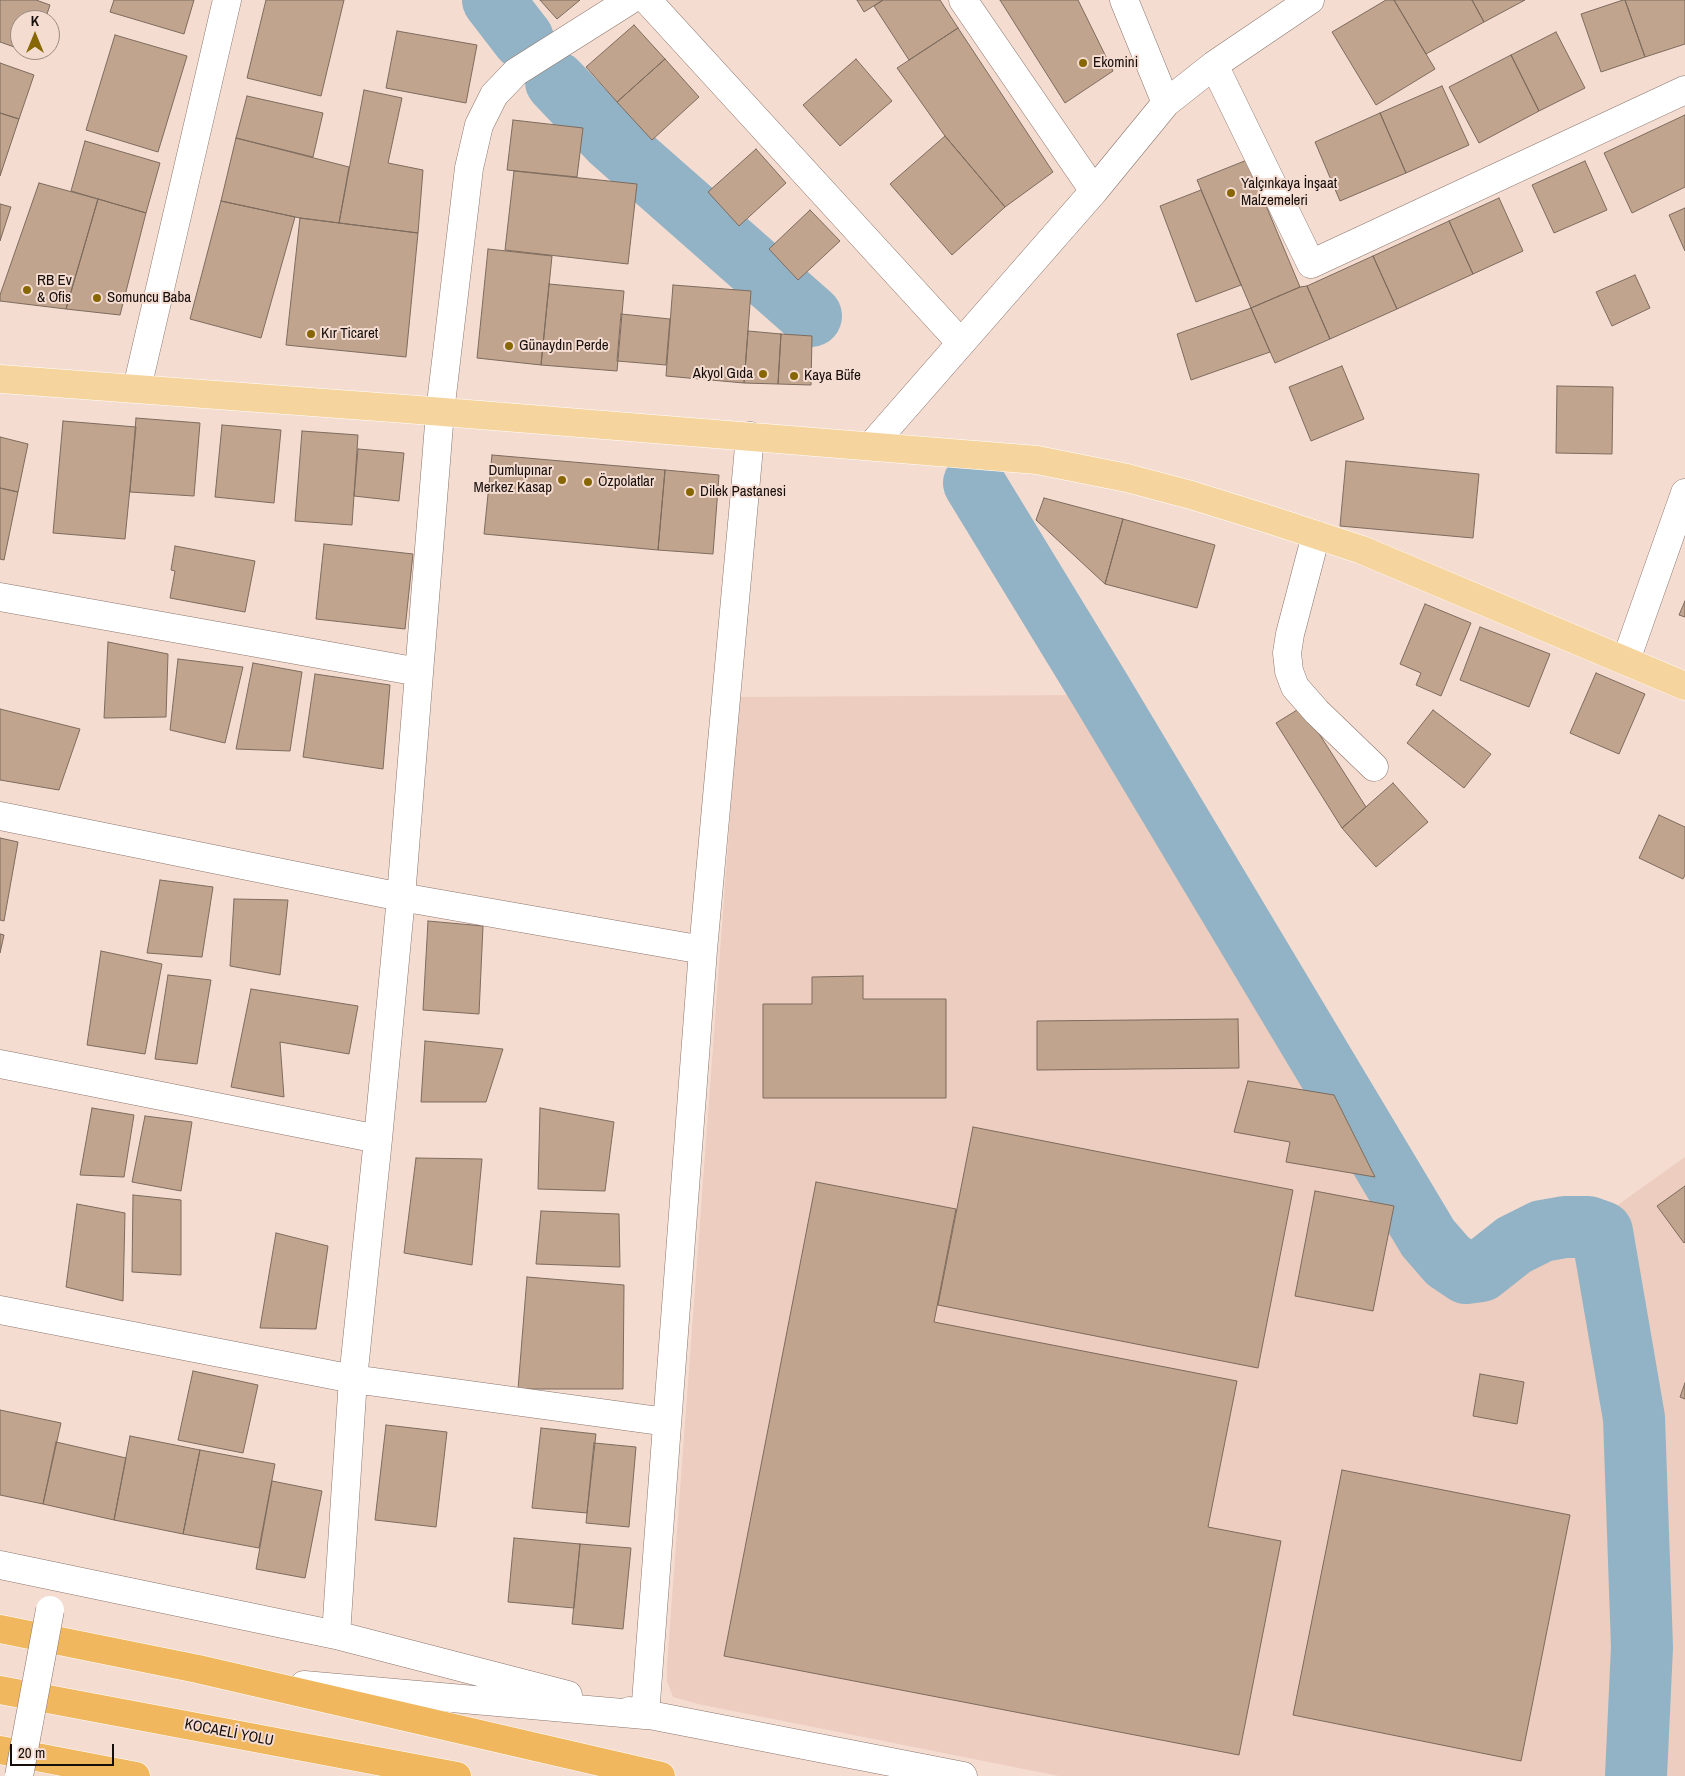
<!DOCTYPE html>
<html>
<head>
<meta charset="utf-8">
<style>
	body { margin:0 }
	#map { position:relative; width:1685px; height:1776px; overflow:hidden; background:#f4dcd1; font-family:"Archivo Narrow",sans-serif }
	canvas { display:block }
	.north { position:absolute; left:10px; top:10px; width:50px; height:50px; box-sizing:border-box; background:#f4dcd1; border:1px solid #9b8a82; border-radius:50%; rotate:0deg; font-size:14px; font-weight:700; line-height:20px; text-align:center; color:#160e0b }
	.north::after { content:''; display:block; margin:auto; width:18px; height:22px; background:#876703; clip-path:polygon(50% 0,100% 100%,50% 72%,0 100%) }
	.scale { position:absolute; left:10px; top:1744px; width:104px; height:22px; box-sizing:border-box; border:2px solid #160e0b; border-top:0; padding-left:6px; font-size:15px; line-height:18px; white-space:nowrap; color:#160e0b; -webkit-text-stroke:4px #f4dcd1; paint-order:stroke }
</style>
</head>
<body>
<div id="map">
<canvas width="1685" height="1776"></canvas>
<div class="north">K</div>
<div class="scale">20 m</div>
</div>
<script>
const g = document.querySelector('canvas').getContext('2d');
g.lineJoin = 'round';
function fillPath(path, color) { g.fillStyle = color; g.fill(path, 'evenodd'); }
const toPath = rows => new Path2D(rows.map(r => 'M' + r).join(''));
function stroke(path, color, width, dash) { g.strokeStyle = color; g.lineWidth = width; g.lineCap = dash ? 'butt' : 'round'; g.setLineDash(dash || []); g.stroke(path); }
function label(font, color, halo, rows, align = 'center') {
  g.font = font + ' "Archivo Narrow",sans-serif'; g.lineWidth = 4; g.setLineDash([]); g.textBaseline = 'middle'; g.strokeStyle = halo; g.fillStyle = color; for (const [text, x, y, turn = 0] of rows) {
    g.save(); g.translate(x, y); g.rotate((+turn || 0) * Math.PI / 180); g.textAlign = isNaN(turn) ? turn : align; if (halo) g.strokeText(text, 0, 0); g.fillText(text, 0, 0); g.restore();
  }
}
fillPath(toPath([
	[1088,695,1421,1242,1442,1270,1463,1281,1483,1281,1533,1243,1545,1238,1567,1236,1595,1238,1628,1422,1636,1645,1631,1776,1059,1776,698,1704,673,1697,667,1681,667,1665,739,697],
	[1685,1157,1685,1776,1642,1776,1649,1648,1641,1420,1605,1214]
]), '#edcdbf');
stroke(toPath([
	[493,0,523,39],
	[556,82,611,140,811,316],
	[974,483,1099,688,1428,1238,1448,1261,1466,1273,1481,1271,1514,1245,1542,1231,1565,1227,1588,1227,1602,1232,1634,1418,1642,1647,1636,1776]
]), '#92b3c5', 62);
const building = toPath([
	[0,0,36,0,50,5,45,20,20,20,20,49,0,42,0,0],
	[114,0,194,0,184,34,110,12,114,0],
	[266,0,344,0,321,96,247,78,266,0],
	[540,0,580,0,557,19,540,0],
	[857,0,883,0,864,12,857,0],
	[883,0,940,0,958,28,909,60,874,6,883,0],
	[1000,0,1078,0,1113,71,1065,103,1000,0],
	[1386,0,1394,0,1435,69,1376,105,1332,32,1386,0],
	[1394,0,1472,0,1484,22,1426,54,1394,0],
	[1472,0,1525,0,1484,22,1472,0],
	[1623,0,1625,0,1645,57,1601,72,1581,14,1623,0],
	[1625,0,1685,0,1685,44,1645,57,1625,0],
	[634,25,665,59,617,102,586,67,634,25],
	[958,28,1053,172,1005,207,945,136,897,68,958,28],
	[397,31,477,45,466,103,386,88,397,31],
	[1556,32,1585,88,1539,111,1511,55,1556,32],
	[115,35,187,56,158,152,86,130,115,35],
	[1511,55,1539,111,1479,143,1449,87,1511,55],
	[665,59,699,97,652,140,617,102,665,59],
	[856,59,892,101,840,146,803,105,856,59],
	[0,63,34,75,19,119,0,113,0,63],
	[1442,86,1469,145,1406,173,1380,113,1442,86],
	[364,90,402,98,388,163,423,170,418,233,339,223,364,90],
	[247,96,323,113,313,157,236,138,247,96],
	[0,113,19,119,0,176,0,113],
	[1380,113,1406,173,1340,201,1315,142,1380,113],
	[1685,115,1685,187,1632,213,1604,153,1685,115],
	[513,120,583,128,577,177,507,170,513,120],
	[945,136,1005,207,952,255,890,184,945,136],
	[236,138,349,167,339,223,300,218,221,201,236,138],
	[85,141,160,163,146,213,71,191,85,141],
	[756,149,786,183,739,226,708,192,756,149],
	[1247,160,1300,287,1251,308,1197,180,1247,160],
	[1585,161,1607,210,1554,233,1532,185,1585,161],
	[514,171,637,184,628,264,505,250,514,171],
	[39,183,98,199,66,309,0,301,0,295,39,183],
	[1201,190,1241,285,1196,302,1160,206,1201,190],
	[1499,198,1523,251,1473,274,1449,221,1499,198],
	[98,199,146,213,120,315,66,309,98,199],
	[221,201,295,217,261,338,190,319,221,201],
	[0,204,11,207,0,241,0,204],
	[1685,208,1685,251,1669,215,1685,208],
	[810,210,840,241,798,280,769,249,810,210],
	[300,218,418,233,406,357,286,345,300,218],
	[1449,221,1473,274,1397,309,1373,256,1449,221],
	[488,249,552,256,541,365,477,358,488,249],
	[1373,256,1397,309,1330,339,1307,286,1373,256],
	[1635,275,1650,308,1612,326,1596,292,1635,275],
	[549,284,624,291,617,371,541,365,549,284],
	[673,285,751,291,744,383,666,376,673,285],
	[1307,286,1330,339,1275,363,1251,308,1300,287,1307,286],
	[1251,308,1270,352,1191,380,1177,334,1251,308],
	[621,314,670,319,666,365,617,361,621,314],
	[748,331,781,334,778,384,744,383,748,331],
	[781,334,812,336,811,385,778,384,781,334],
	[1342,366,1364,419,1311,441,1289,387,1342,366],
	[1557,386,1613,387,1612,454,1556,453,1557,386],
	[136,418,200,423,194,496,130,492,136,418],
	[63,421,136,427,125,539,53,533,63,421],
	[222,425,281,430,274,503,215,497,222,425],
	[302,431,358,435,352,525,295,521,302,431],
	[0,437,28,444,18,492,0,488,0,437],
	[358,449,404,453,399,501,354,496,358,449],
	[492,455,665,470,658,550,484,534,492,455],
	[1346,461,1479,474,1473,538,1340,526,1346,461],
	[665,470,719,475,713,554,658,550,665,470],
	[0,488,18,492,4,560,0,559,0,488],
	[1044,498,1123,519,1105,584,1036,520,1044,498],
	[1123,519,1215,545,1197,608,1105,584,1123,519],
	[324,544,413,554,405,629,316,619,324,544],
	[175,546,255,561,245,612,170,598,175,571,171,570,175,546],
	[1685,601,1685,617,1679,615,1685,601],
	[1425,604,1471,623,1441,696,1416,685,1421,673,1400,664,1425,604],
	[1480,627,1550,654,1529,707,1460,680,1480,627],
	[108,642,168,654,166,717,104,718,108,642],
	[178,659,243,667,225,743,170,730,178,659],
	[253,663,302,672,290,751,236,749,253,663],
	[1596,673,1645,694,1619,754,1570,733,1596,673],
	[315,674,390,685,383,769,303,757,315,674],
	[1302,707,1366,807,1342,828,1276,723,1302,707],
	[0,709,80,729,59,790,0,780,0,709],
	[1433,710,1491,754,1464,788,1407,743,1433,710],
	[1393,783,1428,822,1376,867,1342,828,1393,783],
	[1659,815,1685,827,1685,875,1683,879,1639,858,1659,815],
	[0,838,18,842,4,921,0,920,0,838],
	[160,880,213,887,202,957,147,953,160,880],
	[234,899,288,900,280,975,230,966,234,899],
	[428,921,483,926,479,1014,423,1010,428,921],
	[0,934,4,935,0,953,0,934],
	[101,951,162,964,145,1054,87,1045,101,951],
	[168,975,211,980,197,1064,155,1059,168,975],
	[863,976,863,999,946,999,946,1098,763,1098,763,1004,812,1004,812,977,863,976],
	[251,989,358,1006,349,1054,280,1042,284,1097,231,1087,251,989],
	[1238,1019,1239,1068,1037,1070,1037,1021,1238,1019],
	[425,1041,503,1049,486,1102,421,1102,425,1041],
	[1248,1081,1334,1095,1375,1177,1286,1162,1290,1142,1234,1132,1248,1081],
	[92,1108,134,1115,124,1177,80,1175,92,1108],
	[540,1108,614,1122,605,1191,538,1189,540,1108],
	[145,1116,192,1122,181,1191,132,1182,145,1116],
	[973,1127,1293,1190,1258,1368,938,1305,973,1127],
	[416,1158,482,1159,472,1265,404,1253,416,1158],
	[816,1182,956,1209,934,1322,1237,1381,1208,1527,1281,1541,1239,1755,724,1656,816,1182],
	[1685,1186,1685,1242,1684,1243,1657,1206,1685,1186],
	[1315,1191,1394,1206,1373,1311,1295,1296,1315,1191],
	[133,1195,181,1200,181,1275,132,1272,133,1195],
	[77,1204,125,1213,123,1301,66,1287,77,1204],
	[541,1211,619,1214,620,1267,536,1264,541,1211],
	[276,1233,328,1246,316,1329,260,1328,276,1233],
	[527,1277,624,1285,623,1389,518,1389,527,1277],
	[193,1371,258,1385,243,1453,178,1440,193,1371],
	[1480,1374,1524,1382,1517,1424,1473,1416,1480,1374],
	[1685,1383,1685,1399,1680,1397,1685,1383],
	[0,1410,61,1423,43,1504,0,1495,0,1410],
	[386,1425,447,1432,436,1527,375,1520,386,1425],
	[541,1428,596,1434,587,1513,532,1508,541,1428],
	[130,1436,200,1450,183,1534,114,1520,130,1436],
	[56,1442,126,1458,114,1520,43,1504,56,1442],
	[594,1443,636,1447,629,1527,586,1523,594,1443],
	[200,1450,275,1464,259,1548,183,1534,200,1450],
	[1342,1470,1570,1515,1521,1761,1293,1715,1342,1470],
	[272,1481,322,1491,305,1578,256,1569,272,1481],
	[514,1538,580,1544,574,1608,508,1602,514,1538],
	[580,1544,631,1548,623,1629,572,1624,580,1544]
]);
fillPath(building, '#c0a48e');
stroke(building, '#7d6b5d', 1);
const minor = toPath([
	[647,0,961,343],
	[963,0,1094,191],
	[1124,0,1166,103],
	[1214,65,1311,264,1685,90],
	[137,388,227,0],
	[871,446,1094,191,1166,103,1214,65,1310,0],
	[1316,535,1290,634,1287,653,1289,671,1295,687,1317,712,1374,767],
	[0,597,419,672],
	[1626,660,1685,493],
	[0,816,401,897,703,950],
	[0,1064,378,1139],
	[0,1310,353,1379,667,1422],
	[0,1565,336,1635,568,1695],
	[336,1635,353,1379,378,1139,401,897,440,412,469,168,479,125,494,95,516,72,630,0],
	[304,1685,645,1715,703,950,750,436],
	[629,1711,963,1776]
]);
const major = toPath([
	[0,379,406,409,1037,460,1127,478,1191,495,1268,519,1362,550,1685,686]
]);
const highway = toPath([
	[0,1629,198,1669,661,1776],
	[0,1690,457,1776],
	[0,1750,136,1776]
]);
stroke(minor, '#8b756c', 29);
stroke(major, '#fff', 29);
stroke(highway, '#fff', 29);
stroke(minor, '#fff', 28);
stroke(major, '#f6d49e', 28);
stroke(highway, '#f0b75e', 28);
const minorBridge = toPath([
	[19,1776,50,1610]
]);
stroke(minorBridge, '#8b756c', 29, []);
stroke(minorBridge, '#fff', 28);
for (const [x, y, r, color] of [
	[1083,63,5,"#876703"],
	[1231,193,5,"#876703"],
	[27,290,5,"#876703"],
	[97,298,5,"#876703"],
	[311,334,5,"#876703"],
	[509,346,5,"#876703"],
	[763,374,5,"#876703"],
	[794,376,5,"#876703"],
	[562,480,5,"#876703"],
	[588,482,5,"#876703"],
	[690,492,5,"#876703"]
]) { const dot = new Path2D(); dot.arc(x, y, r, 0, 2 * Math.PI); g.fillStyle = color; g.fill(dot); stroke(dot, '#f4dcd1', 2); }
label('15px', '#160e0b', '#f4dcd1', [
	["Ekomini",1093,63],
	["Yalçınkaya İnşaat",1241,184],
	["Malzemeleri",1241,201],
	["RB Ev",37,281],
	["& Ofis",37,298],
	["Somuncu Baba",107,298],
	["Kır Ticaret",321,334],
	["Günaydın Perde",519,346],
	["Akyol Gıda",753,374,"right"],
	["Kaya Büfe",804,376],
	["Dumlupınar",552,471,"right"],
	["Merkez Kasap",552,488,"right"],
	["Özpolatlar",598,482],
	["Dilek Pastanesi",700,492]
], 'left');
label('15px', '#160e0b', '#f4dcd1', [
	["KOCAELİ YOLU",229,1733,11]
]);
</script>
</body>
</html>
